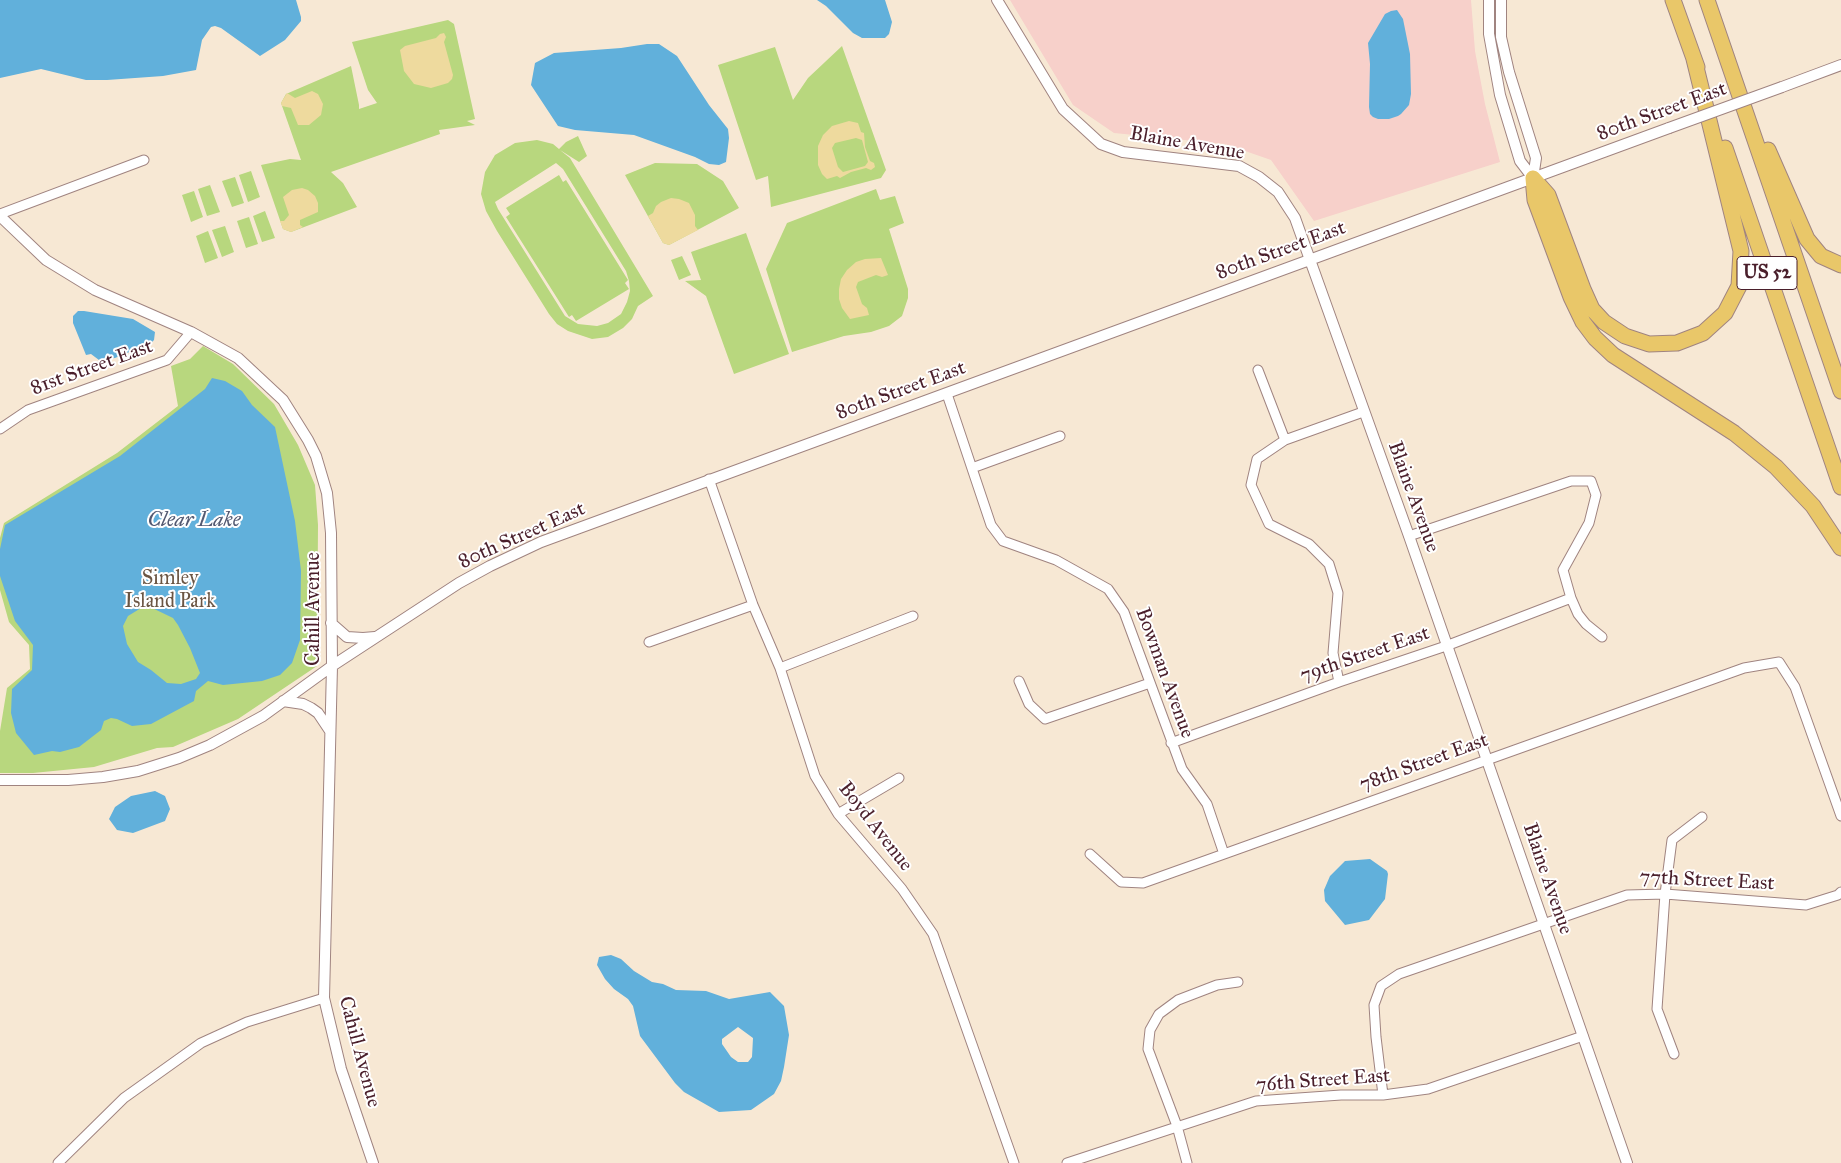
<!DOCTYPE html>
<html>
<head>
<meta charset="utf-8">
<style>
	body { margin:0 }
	canvas { display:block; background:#f7e8d4 }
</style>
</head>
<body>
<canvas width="1841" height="1163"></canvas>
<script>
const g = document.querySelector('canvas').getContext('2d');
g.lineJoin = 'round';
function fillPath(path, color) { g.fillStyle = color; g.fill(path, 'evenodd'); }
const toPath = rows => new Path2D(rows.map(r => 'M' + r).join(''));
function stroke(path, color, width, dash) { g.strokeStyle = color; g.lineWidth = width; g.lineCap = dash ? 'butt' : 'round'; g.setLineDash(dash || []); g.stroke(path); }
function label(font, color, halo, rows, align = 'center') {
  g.font = font + ' "IM FELL Great Primer",serif'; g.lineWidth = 4; g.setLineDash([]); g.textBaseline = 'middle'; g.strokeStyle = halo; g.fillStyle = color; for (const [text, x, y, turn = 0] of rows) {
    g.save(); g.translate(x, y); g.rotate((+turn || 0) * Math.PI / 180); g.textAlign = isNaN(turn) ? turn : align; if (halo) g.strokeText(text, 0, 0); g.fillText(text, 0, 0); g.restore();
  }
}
fillPath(toPath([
	[1010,0,1471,0,1475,51,1485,104,1500,162,1314,221,1271,160,1225,144,1114,133,1073,105]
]), '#f7d0ca');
fillPath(toPath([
	[448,20,454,24,475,119,467,121,475,125,439,130,440,134,331,172,343,183,357,207,291,232,283,229,261,165,290,159,301,160,281,103,286,94,351,66,359,105,359,109,377,103,368,90,352,42],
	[842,46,886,170,881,178,771,207,768,176,756,180,718,65,775,47,793,100,808,78],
	[578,136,587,156,579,162,560,150,570,158,653,296,638,306,632,319,623,328,608,337,592,339,568,331,557,324,549,314,497,231,486,211,481,194,485,172,495,155,515,143,537,140,553,144,559,149,566,142],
	[556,163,563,169,626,271,629,281,630,291,627,302,621,314,608,323,597,326,578,324,565,316,498,209,495,202],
	[655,163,697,164,723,181,739,208,669,245,663,243,625,175],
	[251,171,260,197,248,202,239,175],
	[559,175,563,182,566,180,628,280,625,283,629,289,576,321,572,315,569,317,506,217,510,214,506,208],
	[235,177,244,203,232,207,222,181],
	[210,185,220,212,207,216,198,189],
	[876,189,880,200,895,196,904,223,889,229,908,289,908,298,902,316,889,326,871,332,844,336,792,352,766,269,787,223],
	[194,191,203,217,191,222,182,195],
	[265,211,275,238,262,242,253,216],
	[249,217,258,244,246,248,237,221],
	[225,226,234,252,222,257,212,230],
	[208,231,218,258,205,263,196,236],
	[746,233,789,354,734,374,706,296,685,281,701,280,691,252],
	[682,256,691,275,679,280,671,260],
	[203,346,233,364,274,404,298,445,315,485,318,525,317,666,238,719,173,747,157,748,94,767,33,773,0,773,0,731,7,688,30,669,29,645,9,622,0,590,0,538,4,523,117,453,178,406,171,366,190,359]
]), '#b8d77e');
fillPath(toPath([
	[444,33,446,37,444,42,453,75,452,79,448,83,431,88,414,84,404,71,400,50,405,46,436,38,440,34],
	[312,91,318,94,323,104,321,115,309,125,298,125,291,108,282,106,281,103,287,93,295,98],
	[849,121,858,123,861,132,864,133,865,147,870,161,874,163,875,167,871,170,866,168,851,172,840,178,837,176,827,179,822,174,818,165,818,146,823,135,832,126],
	[856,138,862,140,868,162,865,166,843,172,838,167,832,148,835,143],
	[302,188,308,190,315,196,318,203,318,212,300,220,300,225,303,227,291,232,283,229,280,221,284,221,289,215,283,197,292,190],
	[671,198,679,199,689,203,695,215,695,226,698,230,669,245,663,243,648,216,653,213,656,206,661,202],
	[881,258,888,275,882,277,876,275,858,282,856,287,862,304,867,308,869,315,850,319,842,308,839,299,839,289,841,279,847,270,856,262,865,259]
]), '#eeda9e');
fillPath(toPath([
	[0,0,296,0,301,17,301,21,285,40,260,56,221,28,215,26,211,27,202,40,196,70,163,76,107,80,86,80,41,69,0,78],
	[817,0,885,0,892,22,889,34,885,38,862,38,853,33,826,6],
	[1397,10,1403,19,1410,54,1411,94,1409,105,1401,114,1398,116,1389,119,1378,119,1373,117,1370,114,1369,107,1370,64,1368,43,1385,14,1391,11],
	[647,44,659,44,677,56,709,105,728,129,729,138,726,162,719,165,709,164,695,157,634,135,575,130,558,126,531,85,535,63,554,53,621,48],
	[78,311,84,311,133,319,155,332,154,340,151,343,115,358,99,360,91,354,86,355,73,323,73,316],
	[212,378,225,381,242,391,252,405,275,427,295,521,301,571,300,640,292,663,280,675,262,681,223,685,208,681,196,691,194,701,151,724,132,726,117,719,111,718,104,721,101,730,79,747,60,752,52,751,34,755,16,733,11,713,12,689,32,670,33,645,15,621,0,576,0,549,5,525,120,456,205,389],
	[146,605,173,618,178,625,190,648,200,673,196,679,181,684,167,683,151,670,138,662,127,644,123,626,128,616],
	[155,791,165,796,170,809,165,821,133,833,117,830,109,819,115,807,131,796],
	[1370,859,1387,871,1388,874,1385,899,1369,920,1345,925,1325,901,1324,890,1330,876,1345,861],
	[611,955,621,959,634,971,652,982,663,984,676,990,706,991,729,999,770,992,784,1006,789,1035,784,1067,781,1081,774,1094,751,1110,719,1112,684,1092,675,1083,640,1036,633,1006,628,999,614,989,605,979,597,965,599,957],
	[738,1027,753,1038,752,1057,748,1062,738,1062,731,1057,722,1044,722,1039]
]), '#61b0db');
const minor = toPath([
	[0,214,144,160],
	[1258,370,1285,440],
	[947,394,991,525,1003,541,1056,560,1108,589,1124,612,1182,769,1207,804,1224,854],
	[0,429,28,410,167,360,191,332],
	[972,468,1060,436],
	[709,479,753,605,780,668,815,776,838,814,902,889,933,934,1014,1163],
	[1409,536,1571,481,1591,481,1596,495,1589,523,1563,570,1571,598,1578,614,1586,624,1602,637],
	[649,642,753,605],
	[780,668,913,616],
	[1019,681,1029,704,1045,719,1150,683],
	[1339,682,1333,653,1338,593,1329,564,1309,544,1269,524,1251,485,1257,459,1285,440,1363,412],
	[1171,743,1339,682,1446,646,1571,598],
	[838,814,899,778],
	[1090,854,1121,882,1143,883,1744,668,1779,662,1795,687,1841,816],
	[1674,1054,1657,1009,1665,894,1672,840,1702,817],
	[1383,1095,1376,1037,1374,1005,1381,986,1399,974,1627,895,1665,894,1806,905,1838,895,1841,892],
	[58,1163,124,1098,201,1043,247,1022,324,998],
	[1067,1163,1256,1101,1341,1095,1383,1095,1428,1089,1583,1036],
	[1187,1163,1177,1126,1148,1049,1150,1030,1159,1014,1178,1000,1217,985,1238,982]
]);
const tertiary = toPath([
	[997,0,1063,109,1101,144,1123,152,1239,166,1259,177,1278,192,1295,218,1409,536,1627,1163],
	[1489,0,1489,34,1500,95,1520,161,1533,178],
	[1501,0,1501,37,1509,72,1536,158,1533,178],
	[1782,87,1841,65],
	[0,216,46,260,95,290,191,332,238,358,283,400,308,440,316,456,327,493,331,533,332,666,324,998,341,1069,373,1163],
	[331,623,347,637,363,638,375,637],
	[283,701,303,704,311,708,318,713,330,731],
	[0,780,68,780,103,777,138,771,179,758,210,745,263,716,332,666,459,583,490,566,541,542,1669,128]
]);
const motorway = toPath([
	[1673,0,1697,67],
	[1707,0,1841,391],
	[1725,148,1841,487],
	[1768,150,1807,239,1821,256,1841,265],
	[1533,178,1548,195,1583,289,1592,309,1604,322,1625,336,1649,344,1677,343,1703,333,1725,313,1739,286,1741,251,1694,59],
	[1533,178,1535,200,1571,297,1583,322,1595,338,1613,355,1734,433,1776,467,1813,506,1841,548]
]);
stroke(minor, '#a08480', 11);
stroke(tertiary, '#a08480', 12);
stroke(motorway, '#a08480', 17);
stroke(minor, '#fff', 9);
stroke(tertiary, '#fff', 10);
stroke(motorway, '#e9c769', 15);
const tertiaryBridge = toPath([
	[1669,128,1782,87]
]);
stroke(tertiaryBridge, '#a08480', 12, []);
stroke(tertiaryBridge, '#fff', 10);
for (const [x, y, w] of [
	[1767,273,60]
]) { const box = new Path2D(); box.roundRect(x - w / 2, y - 16.5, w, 33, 4); g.fillStyle = '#fff'; g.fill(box); stroke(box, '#4a1f2b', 1); }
label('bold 19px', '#4a1f2b', null, [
	["US 52",1767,273]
]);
label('20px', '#4a1f2b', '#fff', [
	["80th Street East",1662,112,-20],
	["Blaine Avenue",1187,144,10],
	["80th Street East",1281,251,-20],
	["81st Street East",92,368,-20],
	["80th Street East",901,391,-20],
	["Blaine Avenue",1413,497,70],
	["80th Street East",522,536,-24],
	["Cahill Avenue",314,609,-90],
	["79th Street East",1365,655,-19],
	["Bowman Avenue",1164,673,70],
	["78th Street East",1424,763,-20],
	["Boyd Avenue",875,827,52],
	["Blaine Avenue",1547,879,71],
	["77th Street East",1707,881,3],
	["Cahill Avenue",359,1052,75],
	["76th Street East",1323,1081,-4]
]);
label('20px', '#6b5644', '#fff', [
	["Simley",170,579],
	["Island Park",170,602]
]);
label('italic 21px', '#535971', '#fff', [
	["Clear Lake",194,521]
]);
</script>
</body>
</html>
